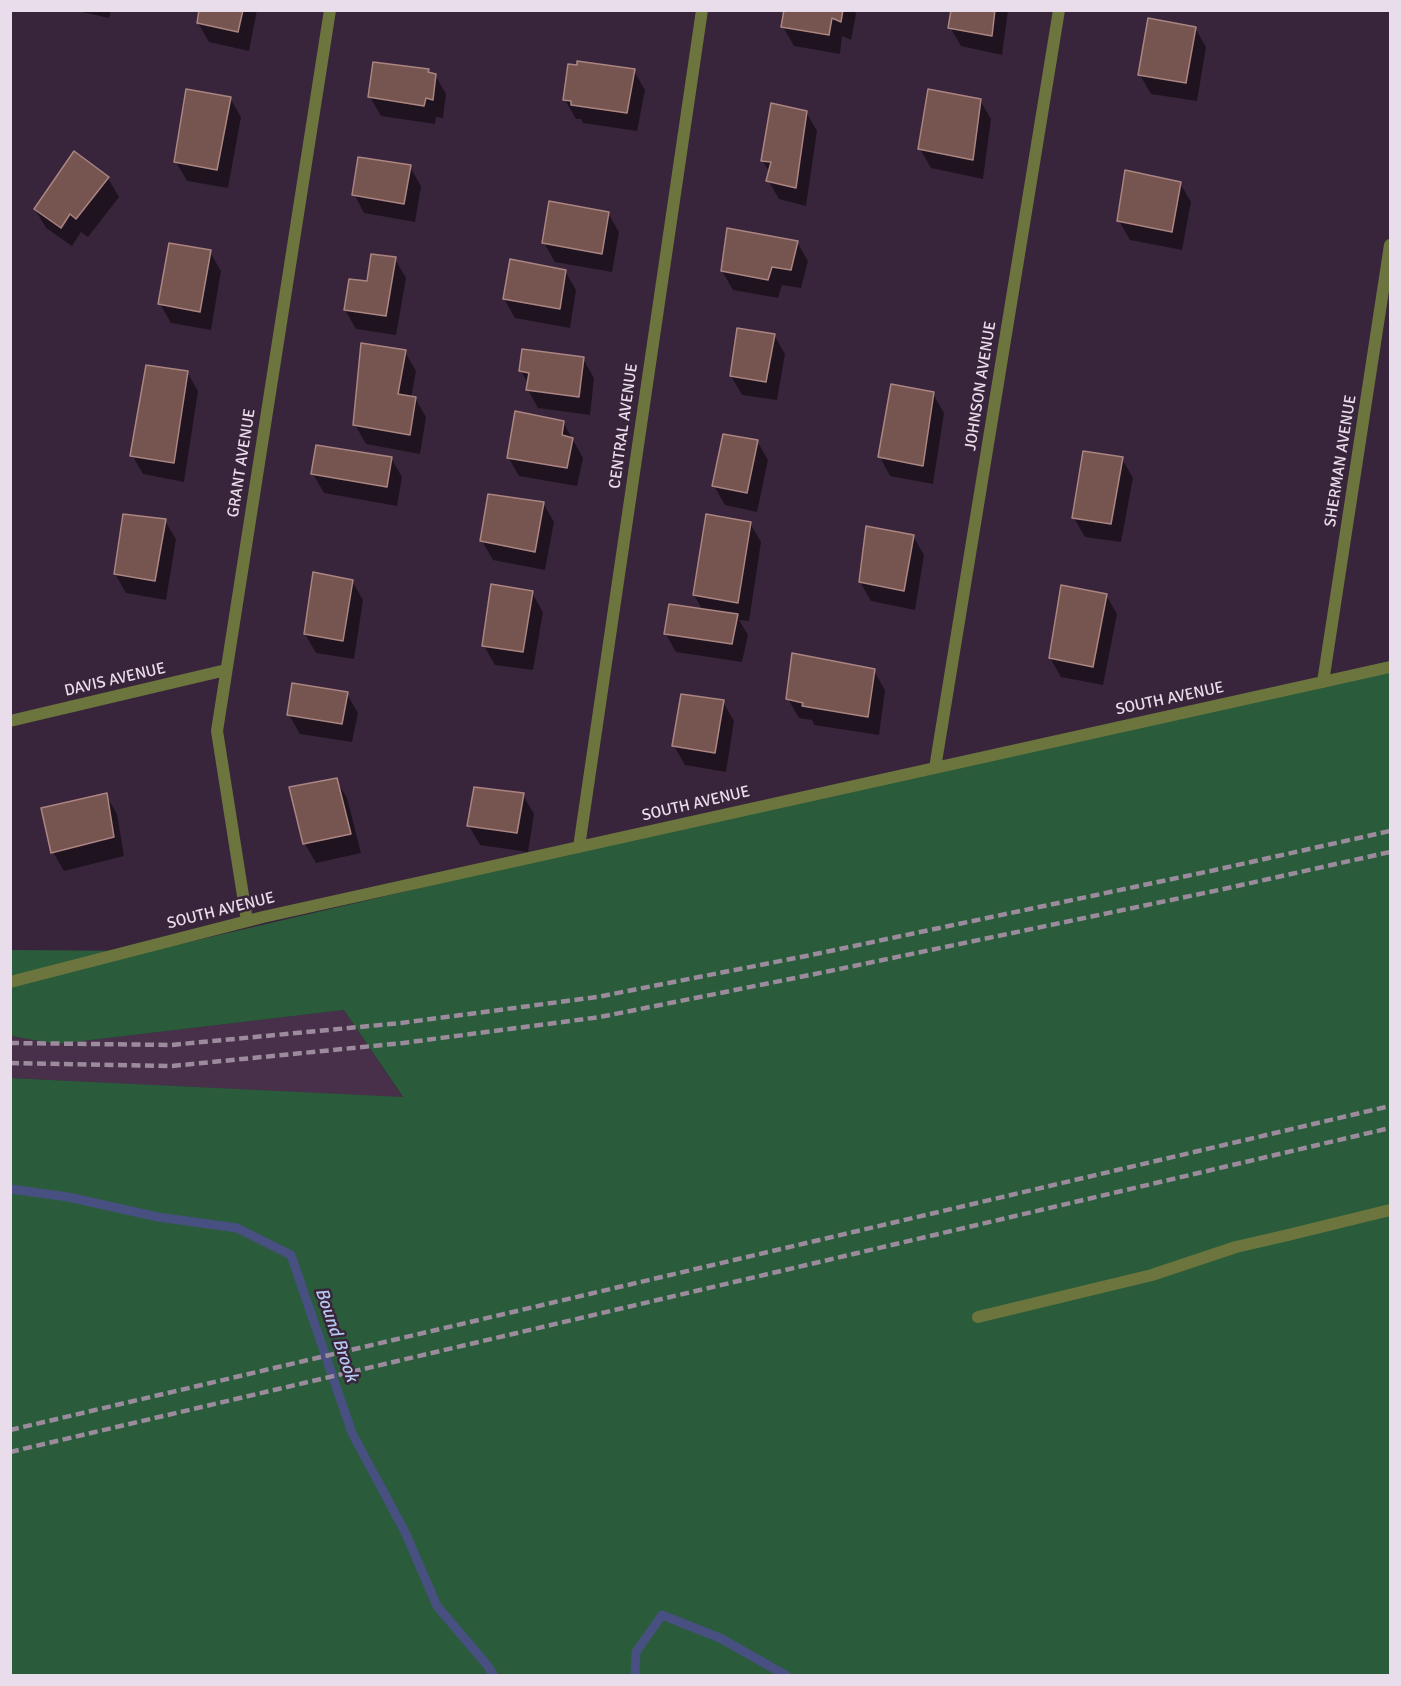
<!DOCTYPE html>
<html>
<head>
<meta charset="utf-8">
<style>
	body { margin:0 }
	#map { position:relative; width:1401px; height:1686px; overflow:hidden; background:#39253b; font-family:Signika,sans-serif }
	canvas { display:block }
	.frame { position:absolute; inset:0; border:12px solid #eaddeb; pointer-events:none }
</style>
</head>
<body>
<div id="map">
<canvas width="1401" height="1686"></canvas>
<div class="frame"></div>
</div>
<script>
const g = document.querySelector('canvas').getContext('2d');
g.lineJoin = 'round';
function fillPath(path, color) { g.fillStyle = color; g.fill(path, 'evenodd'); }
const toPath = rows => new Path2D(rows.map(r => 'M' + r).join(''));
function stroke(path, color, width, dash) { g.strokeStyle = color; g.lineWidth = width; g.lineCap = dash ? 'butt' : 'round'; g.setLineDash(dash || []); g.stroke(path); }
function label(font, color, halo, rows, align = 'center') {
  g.font = font + ' Signika,sans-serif'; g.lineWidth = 5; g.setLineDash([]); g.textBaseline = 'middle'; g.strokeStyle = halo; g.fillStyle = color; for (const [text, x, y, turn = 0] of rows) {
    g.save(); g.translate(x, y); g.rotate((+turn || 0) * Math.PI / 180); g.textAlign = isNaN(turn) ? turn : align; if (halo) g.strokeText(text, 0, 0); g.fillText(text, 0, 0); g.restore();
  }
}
fillPath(toPath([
	[344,1010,403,1098,11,1078,10,1036,57,1044]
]), '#482f4a');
fillPath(toPath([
	[1390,661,1390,1675,11,1675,10,1078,403,1097,344,1010,57,1044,11,1036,11,950,151,951]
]), '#2a5c3b');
fillPath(toPath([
	[73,10,111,10,109,18],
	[201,10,257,10,249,51,209,42,198,23],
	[785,10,854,10,856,14,851,40,842,36,840,54,794,46,783,27],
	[953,10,1008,10,1002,55,961,46,950,27],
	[1195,28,1206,47,1197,101,1151,94,1140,75],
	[428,71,430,74,435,75,446,94,443,118,436,117,435,124,381,116,370,97],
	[634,71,645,90,637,131,583,123,581,119,576,119,565,100],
	[230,98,241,117,228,188,187,181,176,162],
	[980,100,991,119,983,179,931,168,920,149],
	[806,112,817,131,806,206,779,199,768,180,770,173,762,160],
	[410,167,421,186,415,222,364,213,354,194],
	[108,178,119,197,88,237,81,232,72,246,46,228,35,209],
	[1180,183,1191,202,1182,250,1130,240,1119,221],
	[608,213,619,232,612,272,555,262,544,243],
	[797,242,808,261,801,288,782,285,778,298,733,290,722,271],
	[210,252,221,271,211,330,171,323,160,304],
	[395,259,406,278,396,335,356,329,345,310,368,283],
	[565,271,576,290,570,328,515,318,504,299],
	[774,335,785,354,777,400,742,395,731,376],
	[405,352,416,371,411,398,415,398,426,417,420,454,366,444,355,425],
	[583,359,594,378,590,415,538,408,528,390,528,384,521,371],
	[187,372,198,391,184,482,143,474,132,455],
	[933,394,944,413,933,484,890,476,880,457],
	[563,422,583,458,577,486,519,476,508,457],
	[757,441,768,460,757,512,725,505,714,486],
	[391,458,402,477,397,506,324,493,313,474],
	[1122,459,1133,478,1121,542,1085,537,1074,518],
	[543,503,554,522,545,570,493,560,482,541],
	[165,521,176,539,166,600,126,593,115,574],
	[750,523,761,542,749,621,739,620,748,635,742,662,676,652,665,633,703,611,694,595],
	[913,536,924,555,915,610,871,601,860,582],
	[352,581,363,600,354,659,316,653,305,634],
	[532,593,543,612,533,670,495,665,484,646],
	[1106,595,1117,614,1103,685,1061,677,1050,658],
	[874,671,885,690,879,735,814,725,812,720,799,718,788,699],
	[347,694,358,713,352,742,300,734,289,715],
	[723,702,734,721,726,772,685,765,674,746],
	[336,780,347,798,361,853,316,863,305,844,291,788],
	[106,795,117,814,124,856,64,871,53,852],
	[523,795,534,814,528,852,480,845,469,826]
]), '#0007');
stroke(toPath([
	[10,1189,68,1197,158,1217,237,1228,291,1255,352,1433,405,1532,437,1606,487,1665,494,1676],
	[635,1676,636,1652,662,1615,720,1638,787,1676]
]), '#475081', 9);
const building = toPath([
	[199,10,243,10,238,32,197,23,199,10],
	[784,10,843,10,841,22,832,18,829,35,781,27,784,10],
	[951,10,995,10,992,36,948,28,951,10],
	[1148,18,1196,27,1186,83,1138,75,1148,18],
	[577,61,635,69,627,113,571,105,571,101,563,100,568,64,577,65,577,61],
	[373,62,429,69,428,72,436,74,433,100,426,98,424,106,368,97,373,62],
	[186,89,231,97,217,170,174,162,186,89],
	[928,89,981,99,973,160,918,149,928,89],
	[771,103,807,111,796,188,766,181,771,162,761,161,771,103],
	[74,151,109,177,76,219,70,214,61,228,34,209,74,151],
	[358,157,411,165,404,204,352,195,358,157],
	[1125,170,1181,182,1172,232,1117,221,1125,170],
	[549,201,609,212,602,254,542,243,549,201],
	[727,228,798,241,791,270,772,267,768,280,721,271,727,228],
	[169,243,211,250,200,312,158,304,169,243],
	[371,254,396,257,386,316,344,310,349,279,367,281,371,254],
	[510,259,566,270,560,309,503,299,510,259],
	[737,328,775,334,766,382,730,376,737,328],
	[361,343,406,350,398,394,416,397,410,435,353,425,361,343],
	[522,349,584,357,579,397,526,390,529,373,519,371,522,349],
	[146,365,188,371,174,463,130,456,146,365],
	[891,384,934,392,923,466,878,457,891,384],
	[515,411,564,421,562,435,573,438,567,468,507,458,515,411],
	[723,434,758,440,747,493,712,486,723,434],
	[316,445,392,457,387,487,311,474,316,445],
	[1083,451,1123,457,1111,524,1072,518,1083,451],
	[488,494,544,502,535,552,480,541,488,494],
	[123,514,166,519,155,581,114,574,123,514],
	[706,514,751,522,738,603,693,595,706,514],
	[866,526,914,535,904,591,859,582,866,526],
	[313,572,353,580,343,641,304,634,313,572],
	[491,584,533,591,523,652,482,646,491,584],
	[1061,585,1107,594,1093,667,1049,658,1061,585],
	[669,604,738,614,732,644,664,634,669,604],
	[792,653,875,669,868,717,802,706,803,703,786,699,792,653],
	[292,683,348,692,342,724,287,715,292,683],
	[681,694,724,700,715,753,672,746,681,694],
	[337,778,351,834,303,844,289,787,337,778],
	[474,787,524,793,517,833,467,826,474,787],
	[107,793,114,837,51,853,41,808,107,793]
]);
fillPath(building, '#765450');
stroke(building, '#aa8581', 1.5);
stroke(toPath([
	[978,1317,1152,1275,1236,1247,1288,1235]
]), '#6b753d', 12);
stroke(toPath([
	[1323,682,1390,245],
	[10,721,226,670],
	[935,768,1059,10],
	[579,847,702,10],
	[247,921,217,731,330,10],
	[10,982,263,917,1390,667],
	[1288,1235,1390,1210]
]), '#6b753d', 12);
stroke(toPath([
	[10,1043,171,1045,401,1023,597,997,811,955,1215,870,1390,831],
	[10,1063,172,1066,403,1043,600,1017,815,974,1219,890,1390,852],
	[10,1430,1390,1106],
	[10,1452,1390,1128]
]), '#9b8b9d', 4.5, [9, 4.5]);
label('16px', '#eaddeb', '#39253b', [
	["JOHNSON AVENUE",981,386,-81],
	["CENTRAL AVENUE",624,426,-82],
	["SHERMAN AVENUE",1341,461,-81],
	["GRANT AVENUE",242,463,-81],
	["DAVIS AVENUE",115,680,-13],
	["SOUTH AVENUE",1170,699,-12],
	["SOUTH AVENUE",696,804,-13],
	["SOUTH AVENUE",221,911,-14]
]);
label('italic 18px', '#b6caf1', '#39253b', [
	["Bound Brook",336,1335,71]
]);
</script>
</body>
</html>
